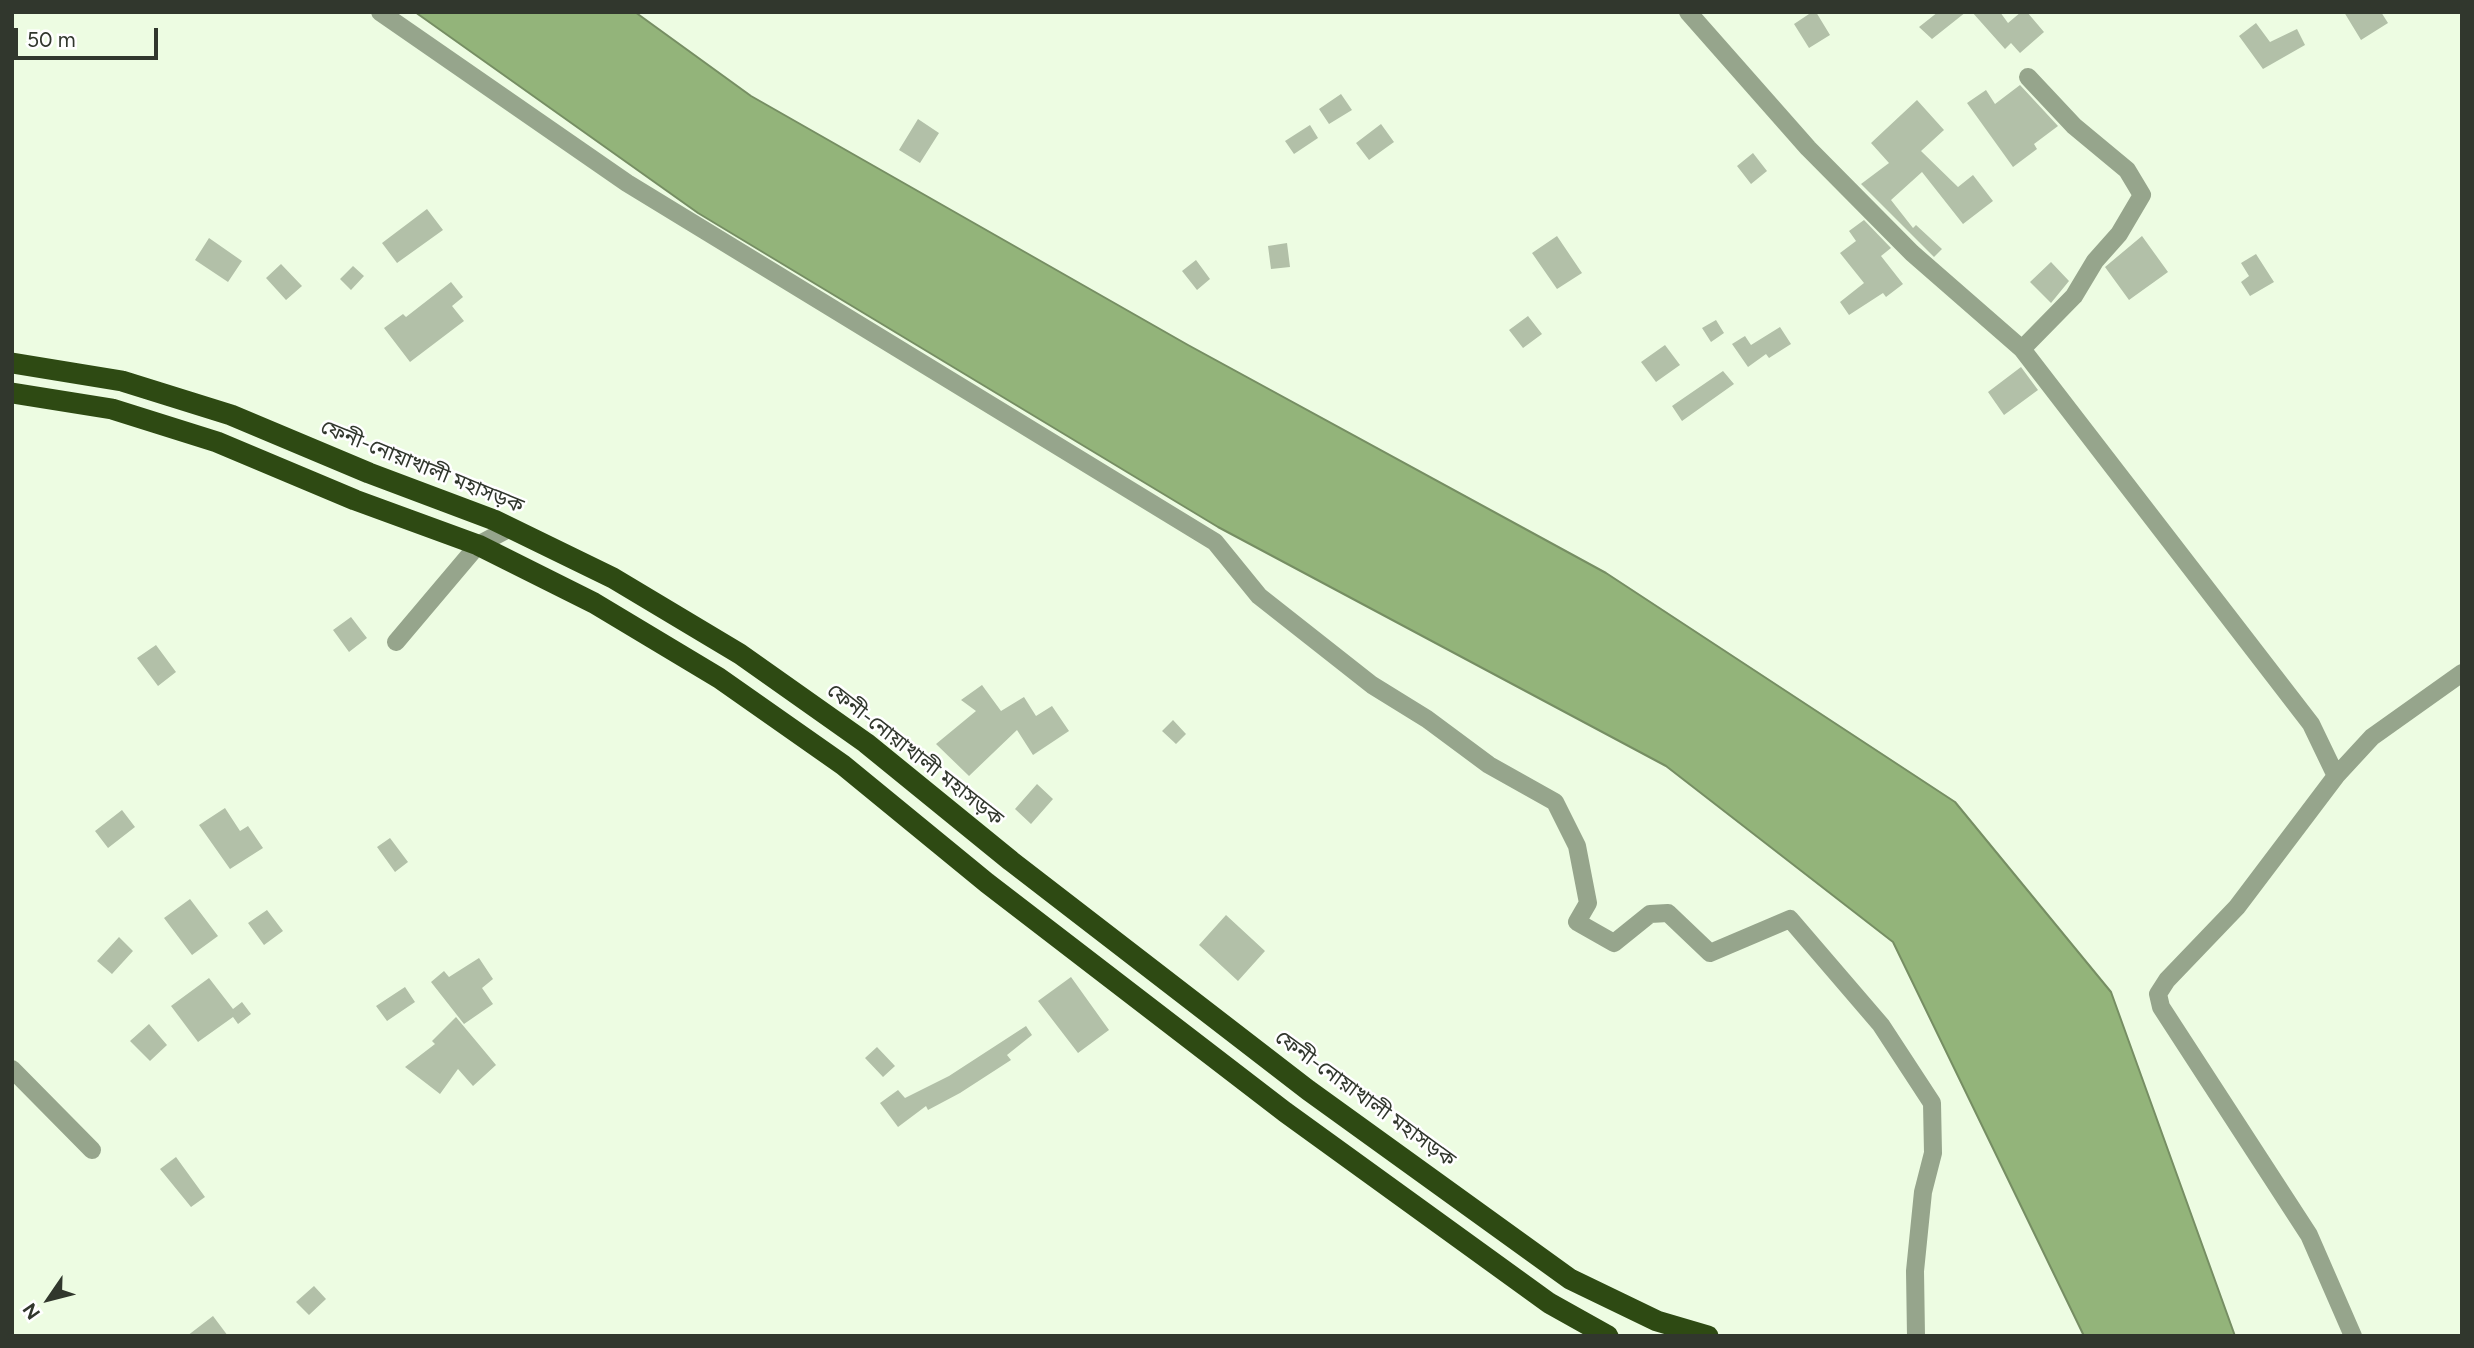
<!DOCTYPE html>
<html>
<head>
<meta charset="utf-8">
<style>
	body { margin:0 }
	#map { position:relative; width:2474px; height:1348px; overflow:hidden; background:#edfce2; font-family:Figtree,sans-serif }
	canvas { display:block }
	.frame { position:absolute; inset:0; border:14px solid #31372d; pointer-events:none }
	.north { position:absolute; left:14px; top:1264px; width:70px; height:70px; -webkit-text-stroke:5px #fff; paint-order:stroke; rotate:235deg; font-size:19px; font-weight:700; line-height:28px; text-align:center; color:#31372d }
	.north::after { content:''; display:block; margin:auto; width:24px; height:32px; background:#31372d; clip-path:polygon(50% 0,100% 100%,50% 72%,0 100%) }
	.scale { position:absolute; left:14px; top:28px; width:144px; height:32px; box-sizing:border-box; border:4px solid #31372d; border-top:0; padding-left:9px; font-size:21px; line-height:24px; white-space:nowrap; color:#31372d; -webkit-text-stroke:5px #fff; paint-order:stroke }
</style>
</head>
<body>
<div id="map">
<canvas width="2474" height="1348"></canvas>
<div class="frame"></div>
<div class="north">N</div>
<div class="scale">50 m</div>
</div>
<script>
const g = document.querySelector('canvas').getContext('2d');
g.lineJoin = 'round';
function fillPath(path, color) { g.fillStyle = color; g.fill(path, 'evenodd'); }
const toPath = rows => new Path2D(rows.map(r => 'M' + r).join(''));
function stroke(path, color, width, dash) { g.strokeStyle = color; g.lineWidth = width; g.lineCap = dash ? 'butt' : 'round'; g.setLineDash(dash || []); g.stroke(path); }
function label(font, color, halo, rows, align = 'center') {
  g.font = font + ' Figtree,"Noto Sans Bengali",sans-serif'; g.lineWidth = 5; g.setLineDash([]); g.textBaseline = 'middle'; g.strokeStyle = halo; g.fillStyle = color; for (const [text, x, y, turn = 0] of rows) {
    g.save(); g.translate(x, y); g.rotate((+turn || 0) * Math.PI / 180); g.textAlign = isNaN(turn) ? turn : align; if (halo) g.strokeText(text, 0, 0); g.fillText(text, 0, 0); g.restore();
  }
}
const water = toPath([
	[415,12,635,12,751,96,1188,345,1606,573,1955,802,2111,992,2235,1336,2084,1336,1893,942,1666,766,1218,527,698,213,415,12]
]);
fillPath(water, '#93b47a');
stroke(water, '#768e63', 2);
fillPath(toPath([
	[1812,12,1816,12,1830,35,1809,48,1794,24],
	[1938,12,1966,12,1932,39,1919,27],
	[1972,12,2000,12,2008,23,2021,12,2027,12,2044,32,2020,53,2011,43,2005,49],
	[2344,12,2381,12,2388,23,2361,40],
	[2256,23,2270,42,2297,29,2305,45,2263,69,2239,36],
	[2020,85,2058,126,2034,144,2037,149,2013,167,1967,103,1986,90,1995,104],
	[1341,94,1352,110,1329,124,1319,109],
	[1917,100,1944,130,1921,151,1958,187,1973,175,1993,201,1963,224,1922,172,1891,200,1913,228,1916,225,1942,249,1934,257,1861,184,1889,163,1871,143],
	[918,119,939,133,920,163,899,150],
	[1381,124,1394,142,1369,160,1356,143],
	[1310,125,1318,138,1294,154,1285,141],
	[1753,153,1767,171,1751,184,1737,166],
	[427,209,443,230,397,263,382,243],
	[1864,220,1891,248,1881,256,1903,284,1886,297,1883,293,1849,315,1840,302,1864,283,1840,253,1856,241,1849,231],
	[1557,236,1582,273,1557,289,1532,253],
	[2142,236,2168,272,2129,300,2105,267],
	[209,238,242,261,228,282,195,260],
	[1287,243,1290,267,1271,269,1268,246],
	[2256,254,2274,282,2250,296,2241,282,2249,276,2241,263],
	[1196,260,1210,279,1197,290,1182,271],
	[2051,262,2069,281,2051,303,2030,282],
	[281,264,302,286,286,300,266,278],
	[353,266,364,276,351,290,340,279],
	[451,282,463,297,452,306,464,321,410,362,384,328,403,314,406,317],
	[1528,316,1542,334,1523,348,1509,330],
	[1716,320,1724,333,1711,342,1702,328],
	[1780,327,1791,344,1769,358,1766,354,1748,367,1732,344,1745,336,1751,345],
	[1665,345,1680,365,1656,382,1641,362],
	[2021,367,2038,390,2004,415,1988,392],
	[1723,371,1734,384,1682,421,1672,406],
	[351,617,367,638,349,652,333,630],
	[156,645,176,672,158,686,137,658],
	[982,685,1001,711,1024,697,1036,716,1052,706,1069,731,1033,755,1017,730,969,776,936,744,976,711,961,700],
	[1173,720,1186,734,1176,744,1162,731],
	[1037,784,1053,799,1031,824,1015,809],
	[225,808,240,831,248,826,263,848,230,869,199,825],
	[122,810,135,827,108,848,95,831],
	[390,838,408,862,395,872,377,847],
	[190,899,218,936,192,955,164,918],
	[267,910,283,931,264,945,248,923],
	[1226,915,1265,951,1238,981,1199,945],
	[119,937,133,951,112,974,97,961],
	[479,958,493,979,482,988,493,1004,464,1024,431,982,444,971,449,977],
	[1071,977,1109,1030,1078,1053,1038,1001],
	[209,978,233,1009,242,1002,251,1014,238,1024,233,1017,198,1042,171,1006],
	[405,987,415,1002,387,1021,376,1006],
	[456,1017,496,1065,473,1086,458,1069,440,1094,405,1067,435,1044,432,1041],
	[149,1024,167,1045,150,1061,130,1041],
	[1026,1026,1032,1035,1007,1055,1011,1060,960,1093,928,1110,926,1106,898,1127,880,1103,898,1090,905,1098,949,1076],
	[877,1047,895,1066,883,1077,865,1058],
	[176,1157,205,1197,191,1207,160,1169],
	[314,1286,326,1299,309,1315,296,1302],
	[213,1316,228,1336,187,1336]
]), '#b2c0a8');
stroke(toPath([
	[380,12,627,183,1215,542,1259,596,1372,685,1427,719,1489,765,1555,802,1577,846,1588,903,1577,922,1614,943,1650,914,1668,913,1710,953,1790,919,1881,1025,1932,1103,1933,1153,1923,1192,1915,1271,1916,1336],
	[1688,12,1808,148,1912,253,2022,349,2311,724,2336,776],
	[2022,349,2074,296,2095,261,2119,234,2142,195,2127,170,2074,126,2028,77],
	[396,642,478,545,510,528],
	[12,1069,92,1150],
	[2353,1336,2309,1235,2161,1007,2158,994,2167,980,2237,907,2336,776,2372,737,2462,673]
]), '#96a58c', 18);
stroke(toPath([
	[12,363,122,381,231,415,369,473,494,520,613,578,740,654,866,743,1011,861,1308,1090,1570,1279,1657,1321,1708,1336],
	[12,393,112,409,217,442,355,500,478,545,594,603,719,678,843,765,987,883,1285,1112,1549,1303,1608,1336]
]), '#2e4a13', 21);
label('21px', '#31372d', '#fff', [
	["ফেনী-নোয়াখালী মহাসড়ক",422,467,22],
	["ফেনী-নোয়াখালী মহাসড়ক",915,755,38],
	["ফেনী-নোয়াখালী মহাসড়ক",1365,1099,36]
]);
</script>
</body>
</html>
